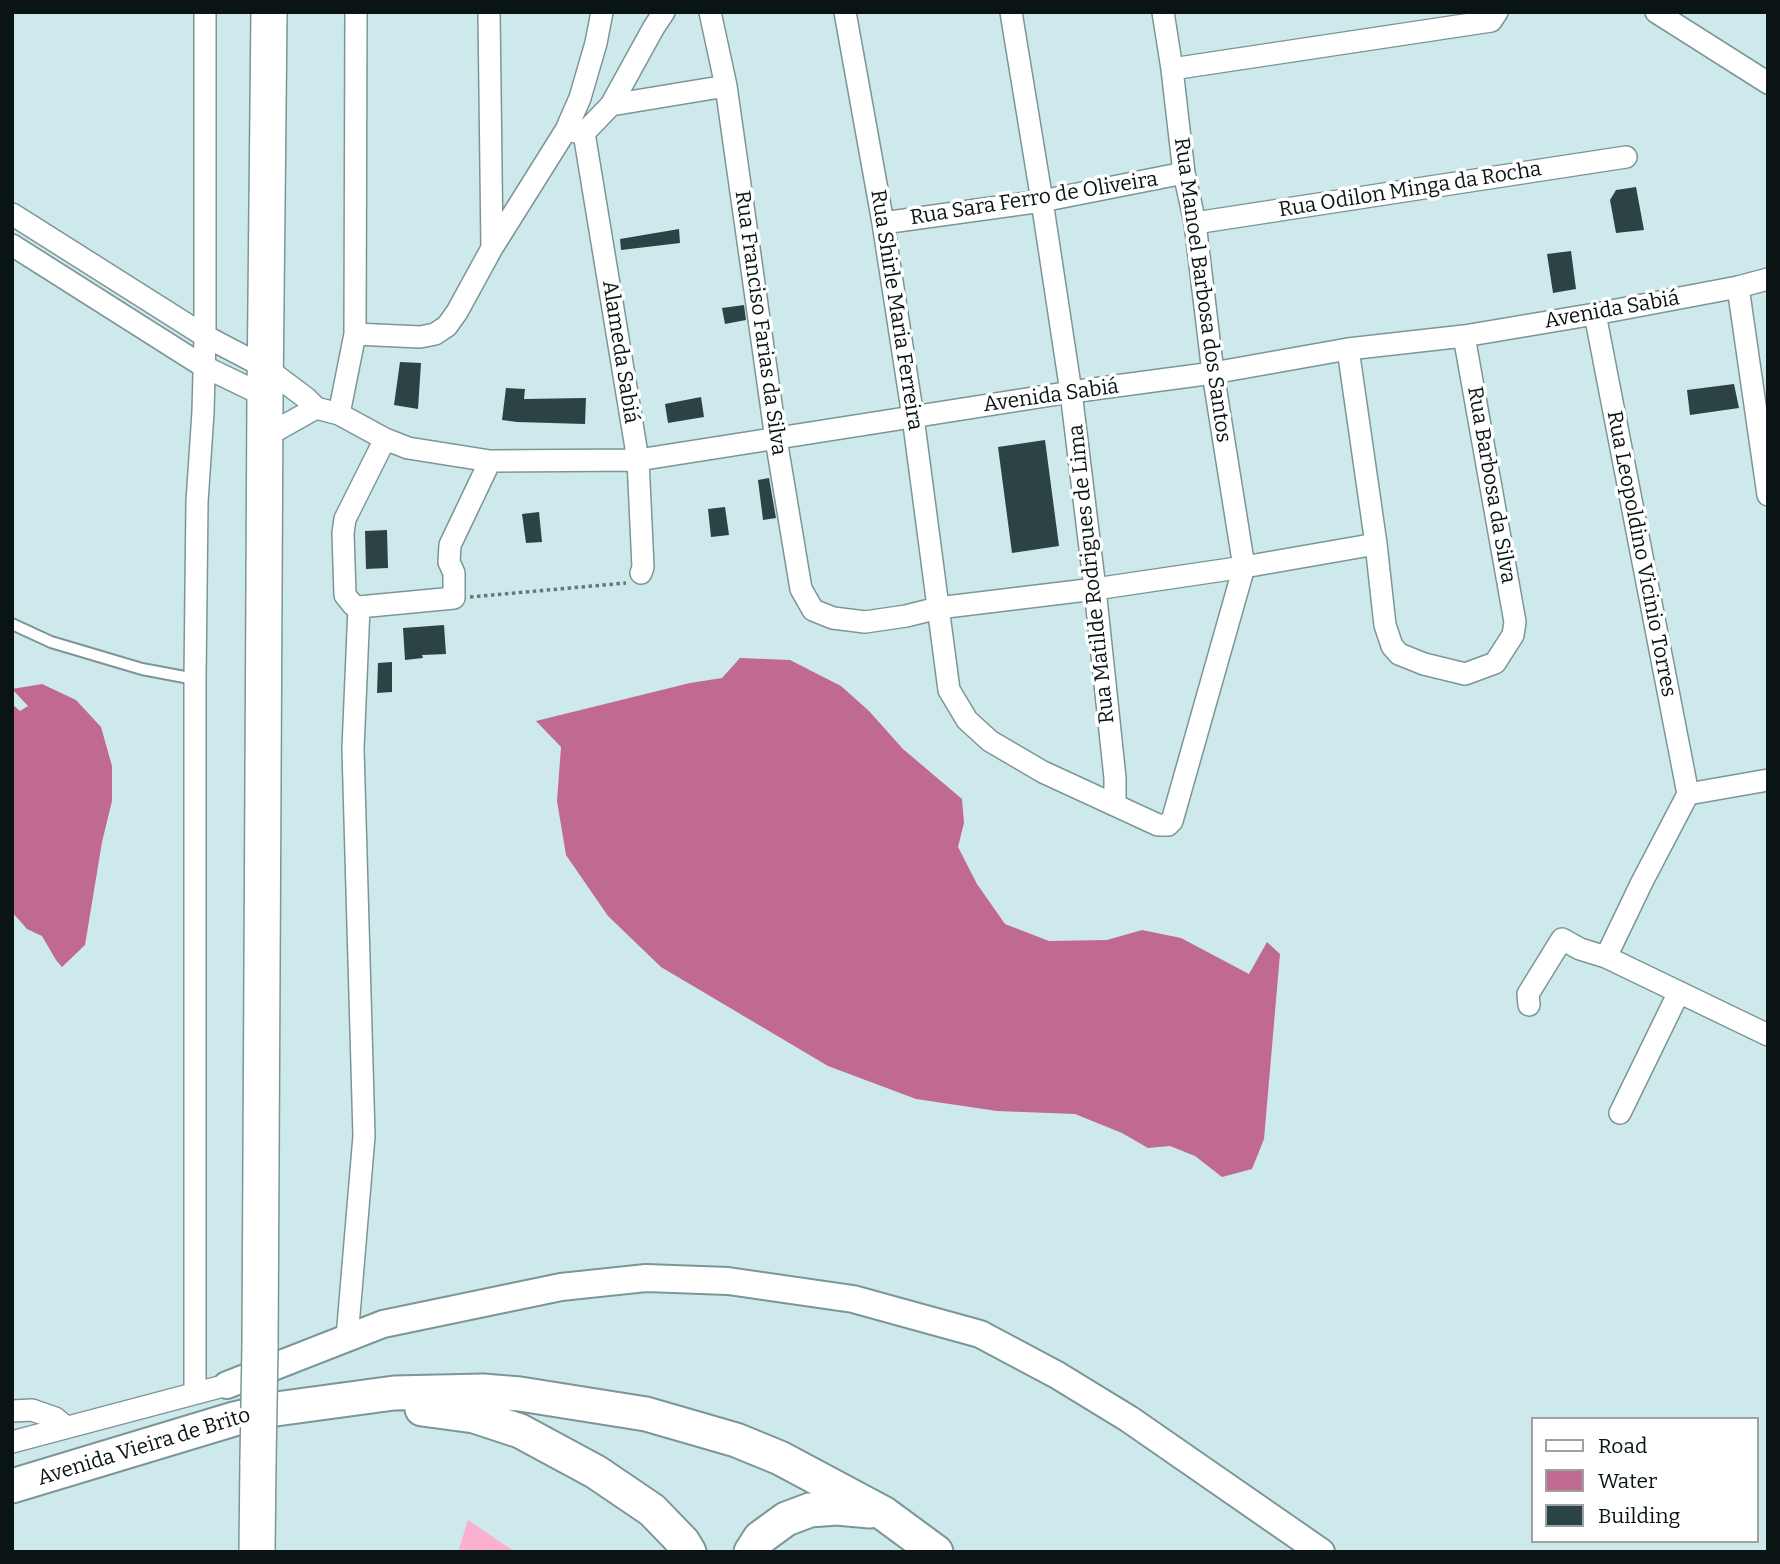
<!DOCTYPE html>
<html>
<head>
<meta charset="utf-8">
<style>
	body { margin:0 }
	#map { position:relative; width:1780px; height:1564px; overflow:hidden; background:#cee9eb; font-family:Bitter,serif }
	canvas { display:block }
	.frame { position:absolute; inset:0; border:14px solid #0a1415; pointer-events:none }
	.legend { position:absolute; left:1531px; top:1417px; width:228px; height:126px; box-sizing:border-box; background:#fff; border:2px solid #9da1a1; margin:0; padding:9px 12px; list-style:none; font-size:21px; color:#0a1415 }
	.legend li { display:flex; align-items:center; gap:14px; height:35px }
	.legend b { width:35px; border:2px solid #9da1a1 }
</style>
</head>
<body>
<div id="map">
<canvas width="1780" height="1564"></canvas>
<div class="frame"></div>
<ul class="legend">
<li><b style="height:9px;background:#fff"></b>Road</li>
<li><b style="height:19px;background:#c06991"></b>Water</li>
<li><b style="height:19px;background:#2b4344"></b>Building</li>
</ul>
</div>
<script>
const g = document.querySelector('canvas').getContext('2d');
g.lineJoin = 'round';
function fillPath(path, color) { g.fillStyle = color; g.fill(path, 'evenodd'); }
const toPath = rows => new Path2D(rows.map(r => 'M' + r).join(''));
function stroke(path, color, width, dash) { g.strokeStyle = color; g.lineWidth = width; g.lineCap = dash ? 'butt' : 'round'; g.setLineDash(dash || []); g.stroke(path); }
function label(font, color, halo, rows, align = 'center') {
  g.font = font + ' Bitter,serif'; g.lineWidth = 7; g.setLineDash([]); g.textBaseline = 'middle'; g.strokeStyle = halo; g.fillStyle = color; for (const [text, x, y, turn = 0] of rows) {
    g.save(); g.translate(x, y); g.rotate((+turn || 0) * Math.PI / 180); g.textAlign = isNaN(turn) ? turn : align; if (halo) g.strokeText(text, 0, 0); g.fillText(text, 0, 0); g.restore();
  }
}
fillPath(toPath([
	[468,1520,515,1552,458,1552]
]), '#fcb0d0');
fillPath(toPath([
	[740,658,790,660,841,686,869,711,903,749,962,799,964,823,958,847,977,884,1005,924,1049,941,1107,940,1142,930,1181,938,1249,974,1267,942,1280,954,1264,1139,1252,1169,1222,1177,1195,1156,1170,1146,1148,1148,1122,1133,1075,1114,997,1111,916,1099,828,1066,661,967,608,916,566,855,557,801,561,747,536,721,690,683,722,678],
	[42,684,76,700,101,727,112,766,112,801,102,842,85,945,62,967,56,960,42,936,27,929,12,912,12,704,20,711,28,706,12,689]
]), '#c06991');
fillPath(toPath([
	[1636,187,1644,230,1616,233,1610,200,1616,190],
	[679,229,680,243,621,250,620,239],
	[1571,251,1576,289,1553,293,1547,254],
	[744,305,746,320,725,324,722,308],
	[400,362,421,363,418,409,394,405],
	[1734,384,1739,408,1690,415,1687,390],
	[506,388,525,389,524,399,586,398,585,424,517,422,502,420],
	[701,397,704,417,668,423,665,404],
	[1045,440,1059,546,1012,553,998,447],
	[769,478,776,518,763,520,758,480],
	[725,507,729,535,711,537,708,509],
	[539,512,542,542,526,543,522,514],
	[387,530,388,568,366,569,365,531],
	[444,625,446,654,422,655,423,658,405,660,403,628],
	[392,662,392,692,377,693,378,663]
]), '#2b4344');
const service = toPath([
	[12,624,51,642,142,669,195,679]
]);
const minor = toPath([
	[489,12,492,248],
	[710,12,726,86,776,439,801,589,813,610,833,618,865,622,906,616,938,608,1095,589,1244,567,1376,544],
	[845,12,883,223,913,417,949,690,967,720,990,741,1043,772,1158,825,1168,825,1172,821,1244,567,1213,373,1195,223,1184,173,1172,69,1163,12],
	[1011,12,1042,201,1071,392,1095,589,1115,778,1115,804],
	[1656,12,1768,83],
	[1172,69,1491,21,1497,12],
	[611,105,726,86],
	[571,131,584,133,611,105,654,27,664,12],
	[584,133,638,460,643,567,641,573],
	[12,214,205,336,266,368,306,398,316,408],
	[883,223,1042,201,1184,173],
	[1195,223,1626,157],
	[12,245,203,366,265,396],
	[1738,287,1768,495],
	[1595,314,1688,794],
	[355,334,420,337,435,334,447,326,457,312,492,248,566,130,580,98,596,43,602,12],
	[1348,349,1376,544,1385,625,1392,646,1399,654,1424,664,1465,674,1495,663,1513,635,1515,622,1464,336],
	[339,414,355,334,356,12],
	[266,436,316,408,339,414,385,439,408,448,490,461,638,460,1071,392,1213,373,1348,349,1464,336,1595,314,1738,287,1768,279],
	[359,607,454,598,454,573,449,562,450,545,490,461],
	[359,607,353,605,345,595,343,533,345,519,385,439],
	[1606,957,1642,882,1688,794,1768,780],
	[1529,1005,1528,994,1562,939,1580,949,1606,957,1768,1035],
	[1620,1113,1679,992],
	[347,1338,364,1136,353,749,359,607],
	[195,1392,195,679,197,502,203,412,205,336,205,12],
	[12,1411,32,1410,55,1418,66,1427],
	[12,1442,227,1385]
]);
const tertiary = toPath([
	[227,1385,383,1324,561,1287,646,1278,728,1281,853,1299,980,1334,1057,1375,1129,1419,1321,1552]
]);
const primary = toPath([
	[422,1409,474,1416,520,1431,596,1472,652,1510,683,1542,689,1552],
	[12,1486,234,1419,276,1409,394,1393,483,1391,520,1394,646,1414,736,1440,780,1458,883,1513,936,1552],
	[751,1552,760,1538,786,1519,810,1510,837,1508,870,1511]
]);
const trunk = toPath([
	[260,1347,265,396,269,12],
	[257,1552,258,1460]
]);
stroke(service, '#7c9697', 14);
stroke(minor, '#7c9697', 24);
stroke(tertiary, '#7c9697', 30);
stroke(primary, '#7c9697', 37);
stroke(trunk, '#7c9697', 38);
stroke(toPath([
	[470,597,626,583]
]), '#657778', 3.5, [3.5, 3.5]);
stroke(service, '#fff', 10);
stroke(minor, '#fff', 21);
stroke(tertiary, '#fff', 26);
stroke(primary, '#fff', 33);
stroke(trunk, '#fff', 35);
const trunkBridge = toPath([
	[258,1460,260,1347]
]);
stroke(trunkBridge, '#7c9697', 38, []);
stroke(trunkBridge, '#fff', 35);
label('21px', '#0a1415', '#fff', [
	["Rua Odilon Minga da Rocha",1410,190,-9],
	["Rua Sara Ferro de Oliveira",1034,199,-9],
	["Rua Manoel Barbosa dos Santos",1202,290,82],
	["Rua Shirle Maria Ferreira",896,310,81],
	["Avenida Sabiá",1612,310,-10],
	["Rua Franciso Farias da Silva",760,323,82],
	["Alameda Sabiá",620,352,81],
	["Avenida Sabiá",1051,396,-8],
	["Rua Barbosa da Silva",1491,485,80],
	["Rua Leopoldino Vicinio Torres",1641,554,79],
	["Rua Matilde Rodrigues de Lima",1092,574,-96],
	["Avenida Vieira de Brito",144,1447,-17]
]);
</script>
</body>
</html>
